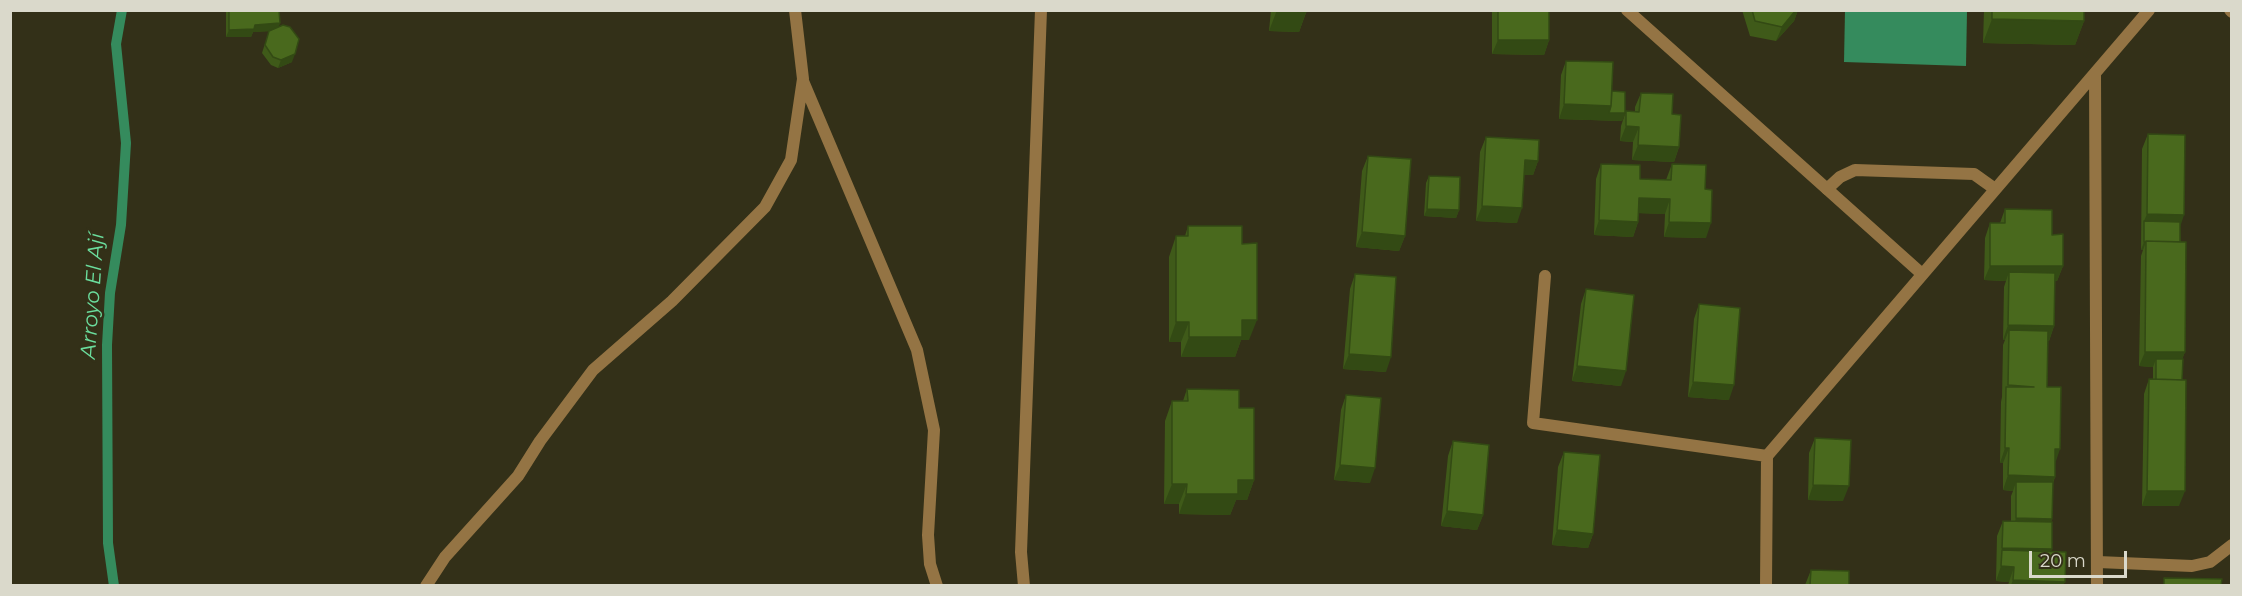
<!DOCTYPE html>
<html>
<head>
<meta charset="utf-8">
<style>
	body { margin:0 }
	#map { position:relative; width:2242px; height:596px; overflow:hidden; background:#333018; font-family:Montserrat,sans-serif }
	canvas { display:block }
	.frame { position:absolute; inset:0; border:12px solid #dad9cb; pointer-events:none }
	.scale { position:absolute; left:2029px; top:551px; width:98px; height:27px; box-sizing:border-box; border:3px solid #dad9cb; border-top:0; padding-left:8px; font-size:18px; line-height:21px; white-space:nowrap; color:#dad9cb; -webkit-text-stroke:4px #333018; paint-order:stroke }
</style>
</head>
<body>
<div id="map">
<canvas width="2242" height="596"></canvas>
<div class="frame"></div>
<div class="scale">20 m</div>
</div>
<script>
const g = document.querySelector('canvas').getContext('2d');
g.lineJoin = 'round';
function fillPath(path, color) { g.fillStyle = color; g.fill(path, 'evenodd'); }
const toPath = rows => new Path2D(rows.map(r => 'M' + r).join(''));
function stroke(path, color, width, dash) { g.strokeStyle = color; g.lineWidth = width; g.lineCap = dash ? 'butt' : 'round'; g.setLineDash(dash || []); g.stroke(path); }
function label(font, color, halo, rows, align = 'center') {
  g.font = font + ' Montserrat,sans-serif'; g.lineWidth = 5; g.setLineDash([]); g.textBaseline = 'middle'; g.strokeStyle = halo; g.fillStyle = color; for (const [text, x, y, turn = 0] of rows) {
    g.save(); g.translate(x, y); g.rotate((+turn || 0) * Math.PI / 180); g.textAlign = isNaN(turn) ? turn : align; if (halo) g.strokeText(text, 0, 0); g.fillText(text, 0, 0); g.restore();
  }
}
fillPath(toPath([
	[1845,11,1967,11,1966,66,1844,62]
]), '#358b5d');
stroke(toPath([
	[114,586,108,543,107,345,110,293,121,225,126,143,116,44,122,10]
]), '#358b5d', 10);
stroke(toPath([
	[803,81,917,350,934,430,928,535,930,564,937,586],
	[1827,189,1840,177,1855,170,1974,174,1995,189],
	[426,586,445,557,518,476,540,441,593,370,672,301,765,207,791,160,803,79,795,10]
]), '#947444', 12);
stroke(toPath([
	[1627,10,1922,274],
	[2230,10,2232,12],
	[2095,73,2097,586],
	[1545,276,1533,423,1767,456],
	[2098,562,2192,566,2210,562,2232,545],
	[1024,586,1021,552,1041,10],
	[1766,586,1767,456,2149,10]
]), '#947444', 12);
fillPath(toPath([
	[226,10,279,10,280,23,278,27,292,62,278,68,271,65,262,53,269,31,253,32,251,37,226,37],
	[1271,10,1307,10,1299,32,1269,31],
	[1492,10,1549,10,1549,40,1544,55,1492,54],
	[1742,10,1798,10,1794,21,1776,41,1750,36],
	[1984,10,2084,10,2084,21,2075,45,1983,43],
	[1566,61,1612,91,1625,113,1622,121,1559,119,1561,75],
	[1641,93,1672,114,1679,147,1674,162,1632,160,1633,142,1620,141,1621,126,1626,111,1635,112,1635,107],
	[2148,134,2180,225,2185,352,2182,359,2179,506,2142,506,2144,394,2149,379,2153,379,2153,367,2139,366,2141,256,2143,250,2141,250,2142,149],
	[1486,137,1538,161,1533,175,1524,175,1517,223,1476,221,1480,152],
	[1368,156,1405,236,1399,251,1356,247,1362,171],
	[1601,164,1640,179,1666,180,1672,164,1705,189,1706,238,1664,237,1665,214,1638,213,1638,222,1633,237,1594,235,1596,179],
	[1429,176,1459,210,1456,218,1424,216,1426,183],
	[2005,209,2052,235,2063,266,2057,281,2055,281,2054,326,2049,341,2048,341,2047,387,2055,464,2055,477,2053,483,2052,519,2051,522,2052,549,2051,551,2065,582,2063,585,2008,585,2009,582,1996,581,1997,536,2003,521,2011,521,2011,496,2013,491,2003,490,2003,463,2000,463,2001,402,2002,397,2003,345,2005,340,2003,340,2004,287,2006,281,1984,280,1985,238,1990,223,2000,223],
	[1188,226,1242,244,1249,340,1241,340,1235,357,1181,357,1181,342,1169,342,1169,257,1176,236,1185,236],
	[1355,274,1386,372,1343,369,1350,289],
	[1586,289,1621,386,1572,381,1581,304],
	[1699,304,1729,400,1688,397,1694,319],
	[1187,389,1239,408,1254,480,1247,500,1236,500,1230,515,1179,514,1179,504,1164,504,1165,421,1172,401,1183,401],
	[1346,395,1370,483,1334,480,1341,410],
	[1815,438,1843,501,1808,500,1809,453],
	[1453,441,1483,515,1477,530,1441,526,1448,456],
	[1564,452,1593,534,1588,548,1552,545,1558,467],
	[1811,570,1849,585,1805,585]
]), '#3f5a19');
fillPath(toPath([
	[1277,10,1306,12,1299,32,1269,31],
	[1796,10,1798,10,1794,21,1776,41,1782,27],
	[1992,19,2084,21,2075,45,1983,43],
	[280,23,277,31,253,32,251,37,226,37,229,30,255,25],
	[1498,40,1549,40,1544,55,1492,54],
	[295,54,292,62,278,68,281,60],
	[1564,104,1611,106,1625,113,1622,121,1559,119],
	[1626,126,1639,127,1633,142,1620,141],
	[1638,145,1679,147,1674,162,1632,160],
	[1525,160,1538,161,1533,175,1520,175],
	[1639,198,1670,199,1665,214,1634,213],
	[1482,206,1522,208,1517,223,1476,221],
	[1427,209,1459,210,1456,218,1424,216],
	[2147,214,2184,215,2179,230,2144,221],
	[1599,220,1638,222,1633,237,1594,235],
	[1669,222,1711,223,1706,238,1664,237],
	[1362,232,1405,236,1399,251,1356,247],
	[2144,242,2146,242,2143,250,2141,250],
	[1990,266,2063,266,2057,281,2009,281,2009,272,2006,281,1984,280],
	[1242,320,1257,320,1249,340,1241,340,1235,357,1181,357,1189,337],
	[1176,322,1189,322,1181,342,1169,342],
	[2008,325,2054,326,2049,341,2009,340,2009,330,2005,340,2003,340],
	[2145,352,2185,352,2179,367,2156,359,2153,367,2139,366],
	[1349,354,1391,357,1386,372,1343,369],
	[1577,366,1626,371,1621,386,1572,381],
	[1693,382,1734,385,1729,400,1688,397],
	[2005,448,2009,448,2003,463,2000,463],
	[2055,449,2060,449,2055,464],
	[1340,465,1375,468,1370,483,1334,480],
	[2008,475,2055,477,2049,491,2016,482,2013,491,2003,490],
	[1238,480,1254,480,1247,500,1236,500,1230,515,1179,514,1186,494],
	[1172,484,1187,484,1179,504,1164,504],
	[1813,485,1849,486,1843,501,1808,500],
	[2147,491,2185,491,2179,506,2142,506],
	[1447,511,1483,515,1477,530,1441,526],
	[2016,518,2052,519,2046,533,2011,533],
	[1557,530,1593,534,1588,548,1552,545],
	[2002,548,2052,549,2046,564,2002,550],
	[2001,566,2014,567,2009,582,1996,581],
	[2013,580,2065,582,2063,585,2011,585]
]), '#334a14');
const building = toPath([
	[229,10,279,10,280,23,255,25,254,29,229,30,229,10],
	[1280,10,1307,10,1306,12,1280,10],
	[1498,10,1549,10,1549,40,1498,40,1498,10],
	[1752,10,1796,10,1782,27,1755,21,1752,10],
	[1992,10,2084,10,2084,21,1992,19,1992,10],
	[283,25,290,27,299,39,295,54,281,60,273,57,265,45,269,31,283,25],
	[1566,61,1613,62,1611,106,1564,104,1566,61],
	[1612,91,1625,92,1625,113,1609,113,1611,106,1612,91],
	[1641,93,1673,94,1672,114,1681,115,1679,147,1638,145,1639,127,1626,126,1626,111,1639,112,1641,93],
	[2148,134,2185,135,2184,215,2147,214,2148,134],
	[1486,137,1539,140,1538,161,1525,160,1522,208,1482,206,1486,137],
	[1368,156,1411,159,1405,236,1362,232,1368,156],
	[1601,164,1640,165,1640,179,1671,180,1672,164,1706,165,1705,189,1712,190,1711,223,1669,222,1670,199,1639,198,1638,222,1599,220,1601,164],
	[1429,176,1460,177,1459,210,1427,209,1429,176],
	[2005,209,2052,210,2052,235,2063,234,2063,266,1990,266,1990,223,2005,223,2005,209],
	[2144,221,2180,222,2180,242,2146,241,2146,242,2144,242,2144,221],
	[1188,226,1242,226,1242,244,1257,243,1257,320,1242,320,1242,337,1189,337,1189,322,1176,322,1176,236,1188,236,1188,226],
	[2146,241,2186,242,2185,352,2145,352,2146,241],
	[2009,272,2055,273,2054,326,2008,325,2009,272],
	[1355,274,1396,277,1391,357,1349,354,1355,274],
	[1586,289,1634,295,1626,371,1577,366,1586,289],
	[1699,304,1740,308,1734,385,1693,382,1699,304],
	[2009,330,2048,331,2047,387,2061,387,2060,449,2055,449,2055,477,2008,475,2009,448,2005,448,2006,387,2034,387,2008,385,2009,330],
	[2156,359,2183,359,2182,380,2156,379,2156,359],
	[2149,379,2186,380,2185,491,2147,491,2149,379],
	[1187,389,1239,390,1239,408,1254,408,1254,480,1238,480,1238,494,1186,494,1187,484,1172,484,1172,401,1188,401,1187,389],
	[1346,395,1381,398,1375,468,1340,465,1346,395],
	[1815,438,1851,440,1849,486,1813,485,1815,438],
	[1453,441,1489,445,1483,515,1447,511,1453,441],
	[1564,452,1600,455,1593,534,1557,530,1564,452],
	[2016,482,2053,482,2052,519,2016,518,2016,482],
	[2003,521,2052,522,2052,549,2002,548,2003,521],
	[2002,550,2066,552,2065,582,2013,580,2014,567,2001,566,2002,550],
	[1811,570,1849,571,1849,585,1810,585,1811,570],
	[2164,578,2222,579,2221,585,2164,585,2164,578]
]);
fillPath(building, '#49691d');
stroke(building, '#334a14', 1.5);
label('italic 21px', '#6bdd9d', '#333018', [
	["Arroyo El Ají",93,296,-86]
]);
</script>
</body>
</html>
